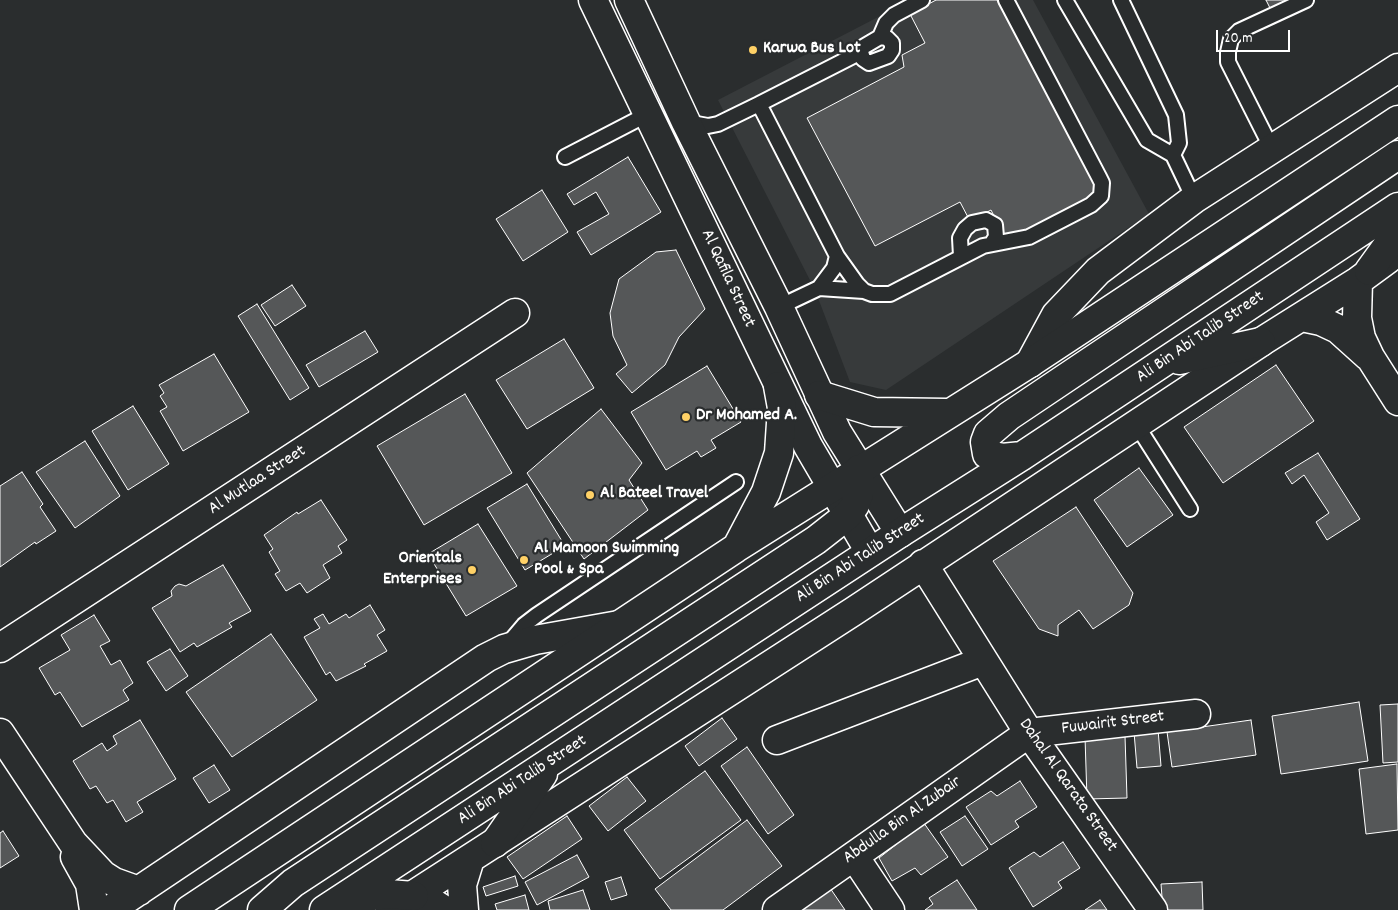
<!DOCTYPE html>
<html>
<head>
<meta charset="utf-8">
<style>
	body { margin:0 }
	#map { position:relative; width:1398px; height:910px; overflow:hidden; background:#2a2d2e; font-family:Dekko,sans-serif }
	canvas { display:block }
	.scale { position:absolute; left:1216px; top:30px; width:74px; height:22px; box-sizing:border-box; border:2px solid #fff; border-top:0; padding-left:6px; font-size:15px; line-height:18px; white-space:nowrap; color:#fff; -webkit-text-stroke:4px #2a2d2e; paint-order:stroke }
</style>
</head>
<body>
<div id="map">
<canvas width="1398" height="910"></canvas>
<div class="scale">20 m</div>
</div>
<script>
const g = document.querySelector('canvas').getContext('2d');
g.lineJoin = 'round';
function fillPath(path, color) { g.fillStyle = color; g.fill(path, 'evenodd'); }
const toPath = rows => new Path2D(rows.map(r => 'M' + r).join(''));
function stroke(path, color, width, dash) { g.strokeStyle = color; g.lineWidth = width; g.lineCap = dash ? 'butt' : 'round'; g.setLineDash(dash || []); g.stroke(path); }
function label(font, color, halo, rows, align = 'center') {
  g.font = font + ' Dekko,sans-serif'; g.lineWidth = 4.5; g.setLineDash([]); g.textBaseline = 'middle'; g.strokeStyle = halo; g.fillStyle = color; for (const [text, x, y, turn = 0] of rows) {
    g.save(); g.translate(x, y); g.rotate((+turn || 0) * Math.PI / 180); g.textAlign = isNaN(turn) ? turn : align; if (halo) g.strokeText(text, 0, 0); g.fillText(text, 0, 0); g.restore();
  }
}
fillPath(toPath([
	[911,0,1033,0,1149,214,886,390,850,382,815,290,718,100]
]), '#373a3b');
const building = toPath([
	[936,0,997,0,1099,193,1006,240,991,210,970,221,960,202,875,246,807,118,904,67,902,55,925,43,910,14,936,0],
	[1266,0,1298,0,1273,14,1266,0],
	[628,157,661,212,591,255,577,232,609,214,596,192,574,205,567,194,628,157],
	[542,190,568,232,523,261,496,219,542,190],
	[676,250,705,309,679,337,665,365,632,393,616,374,627,365,613,336,610,313,619,279,656,252,676,250],
	[292,285,306,306,275,326,261,305,292,285],
	[257,304,309,388,290,400,238,316,257,304],
	[365,331,378,352,319,387,306,365,365,331],
	[564,339,594,388,527,429,496,380,564,339],
	[214,354,249,412,183,451,160,411,167,407,160,396,164,393,159,385,214,354],
	[1276,365,1314,421,1223,483,1184,427,1276,365],
	[707,366,741,422,711,440,716,448,701,457,697,451,666,470,631,412,707,366],
	[465,394,512,473,424,525,377,446,465,394],
	[133,406,169,464,128,490,92,431,133,406],
	[601,409,642,463,629,480,648,510,584,559,527,473,601,409],
	[85,441,120,496,75,528,36,472,85,441],
	[1318,453,1360,519,1327,540,1316,522,1329,513,1304,475,1292,484,1285,473,1318,453],
	[1139,468,1173,515,1127,547,1094,500,1139,468],
	[22,472,43,504,40,507,56,531,36,544,35,542,0,567,0,486,22,472],
	[527,484,565,546,525,570,487,508,527,484],
	[321,500,347,540,338,546,342,553,323,565,330,578,307,593,300,583,286,591,275,574,280,571,269,552,273,549,264,535,297,512,298,514,321,500],
	[1076,507,1133,593,1129,605,1093,629,1079,610,1058,625,1058,636,1039,629,993,561,1076,507],
	[478,524,517,586,466,616,428,554,478,524],
	[223,565,251,611,229,623,232,627,197,647,194,643,180,652,152,608,172,596,171,591,175,586,179,584,186,586,223,565],
	[370,605,385,630,377,635,387,651,364,664,366,666,336,681,330,672,326,675,304,637,320,628,314,619,323,614,329,624,346,614,349,618,370,605],
	[94,615,110,641,100,646,111,665,120,660,133,683,123,690,129,700,82,727,60,692,55,695,39,668,70,650,61,635,94,615],
	[271,634,317,700,232,757,186,692,271,634],
	[170,649,188,676,166,691,147,662,170,649],
	[1359,702,1368,761,1281,774,1272,716,1359,702],
	[1398,704,1398,762,1383,763,1380,705,1398,704],
	[722,718,737,739,699,766,685,746,722,718],
	[140,720,176,779,137,802,143,812,126,822,113,800,107,803,96,786,90,789,73,761,102,743,107,751,117,744,113,736,140,720],
	[1251,720,1256,755,1172,767,1167,732,1251,720],
	[1158,729,1161,766,1137,768,1134,732,1158,729],
	[1125,736,1127,798,1087,799,1085,737,1125,736],
	[747,747,794,815,768,834,721,766,747,747],
	[1397,764,1398,830,1366,834,1359,769,1397,764],
	[214,765,230,790,209,803,193,778,214,765],
	[705,771,741,820,660,879,624,830,705,771],
	[627,777,646,801,608,831,589,806,627,777],
	[1020,781,1037,807,1015,821,1019,827,991,845,966,807,991,791,997,796,1020,781],
	[567,816,582,839,523,879,507,857,567,816],
	[965,816,988,849,962,866,940,832,965,816],
	[921,819,948,857,921,875,915,868,892,881,879,858,898,843,895,837,921,819],
	[747,820,782,866,723,910,671,910,655,889,747,820],
	[3,831,19,856,0,868,0,833,3,831],
	[1063,842,1080,868,1058,882,1062,888,1033,907,1009,868,1034,852,1040,857,1063,842],
	[577,855,589,877,537,905,525,882,577,855],
	[515,876,518,886,486,896,483,887,515,876],
	[621,877,627,895,611,900,605,882,621,877],
	[957,880,977,910,925,910,933,904,929,898,957,880],
	[1202,882,1203,910,1163,910,1161,884,1202,882],
	[828,885,845,910,793,910,828,885],
	[583,890,590,910,550,910,548,901,583,890],
	[525,895,529,910,497,910,495,904,525,895],
	[1100,900,1107,910,1085,910,1100,900]
]);
fillPath(building, '#555758');
stroke(building, '#fff', 1);
const lane = toPath([
	[1065,0,1147,140,1173,155,1194,199],
	[1121,0,1176,115,1179,143,1173,155],
	[880,37,887,38,892,43,892,50,888,56,869,63,863,59,861,52,863,47,880,37],
	[880,37,886,23,894,15,922,0],
	[861,52,759,104,837,256,857,284,864,291,872,294,890,294,983,246,1029,237,1091,205,1101,196,1102,183,1099,177,1006,0],
	[686,122,708,126,718,124,759,104],
	[1272,149,1228,62,1228,52,1231,39,1239,31,1306,0],
	[565,157,648,114],
	[961,256,960,238,965,229,972,223,986,220,995,225,996,237,992,243],
	[819,288,864,291],
	[779,307,819,288,834,268,837,256],
	[1136,424,1190,509],
	[507,645,524,625,537,615,736,482]
]);
const street = toPath([
	[593,0,808,446,870,552],
	[629,0,686,122,779,307,837,432,900,533],
	[1358,281,1357,318,1361,338,1370,357,1398,401],
	[1302,317,1321,321,1338,329,1368,356],
	[1030,363,1056,315,1098,271,1194,199,1398,68],
	[923,564,1029,733,1153,910],
	[0,648,515,313],
	[0,733,73,843,103,875,114,882,139,891],
	[777,740,983,661],
	[854,856,890,910],
	[75,857,90,884,94,910],
	[414,896,430,901,444,910],
	[110,910,486,658,504,649,535,640,619,625],
	[390,910,854,611,1261,342,1358,281,1388,259],
	[464,910,462,885,470,859],
	[777,910,1029,733,1196,714]
]);
const secondary = toPath([
	[1369,271,1398,231],
	[1179,360,1261,342],
	[819,395,874,412,947,413],
	[1022,456,1002,458,987,454,985,442,988,434,1009,416,1398,155],
	[737,547,766,492,779,453,782,408,778,386],
	[495,843,543,774],
	[345,900,388,894,414,896],
	[189,910,736,548,1030,363,1398,120],
	[262,910,293,883,816,540,848,515,855,505,859,494,859,469],
	[324,910,900,533,1022,456,1398,207]
]);
stroke(lane, '#fff', 18);
stroke(street, '#fff', 31);
stroke(secondary, '#fff', 31);
stroke(lane, '#2a2d2e', 14);
stroke(street, '#2a2d2e', 28);
stroke(secondary, '#2a2d2e', 28);
for (const [x, y, r, color] of [
	[753,50,5,"#ffd166"],
	[686,417,5,"#ffd166"],
	[590,495,5,"#ffd166"],
	[524,560,5,"#ffd166"],
	[472,570,5,"#ffd166"]
]) { const dot = new Path2D(); dot.arc(x, y, r, 0, 2 * Math.PI); g.fillStyle = color; g.fill(dot); stroke(dot, '#2a2d2e', 2); }
label('bold 18px', '#fff', '#2a2d2e', [
	["Karwa Bus Lot",763,50],
	["Dr Mohamed A.",696,417],
	["Al Bateel Travel",600,495],
	["Al Mamoon Swimming",534,550],
	["Pool & Spa",534,571],
	["Orientals",462,560,"right"],
	["Enterprises",462,581,"right"]
], 'left');
label('18px', '#fff', '#2a2d2e', [
	["Al Qafila Street",727,279,65],
	["Ali Bin Abi Talib Street",1201,338,-34],
	["Al Mutlaa Street",258,481,-33],
	["Ali Bin Abi Talib Street",861,559,-33],
	["Fuwairit Street",1113,724,-7],
	["Ali Bin Abi Talib Street",523,781,-33],
	["Dahal Al Qarata Street",1067,786,55],
	["Abdulla Bin Al Zubair",903,821,-35]
]);
</script>
</body>
</html>
